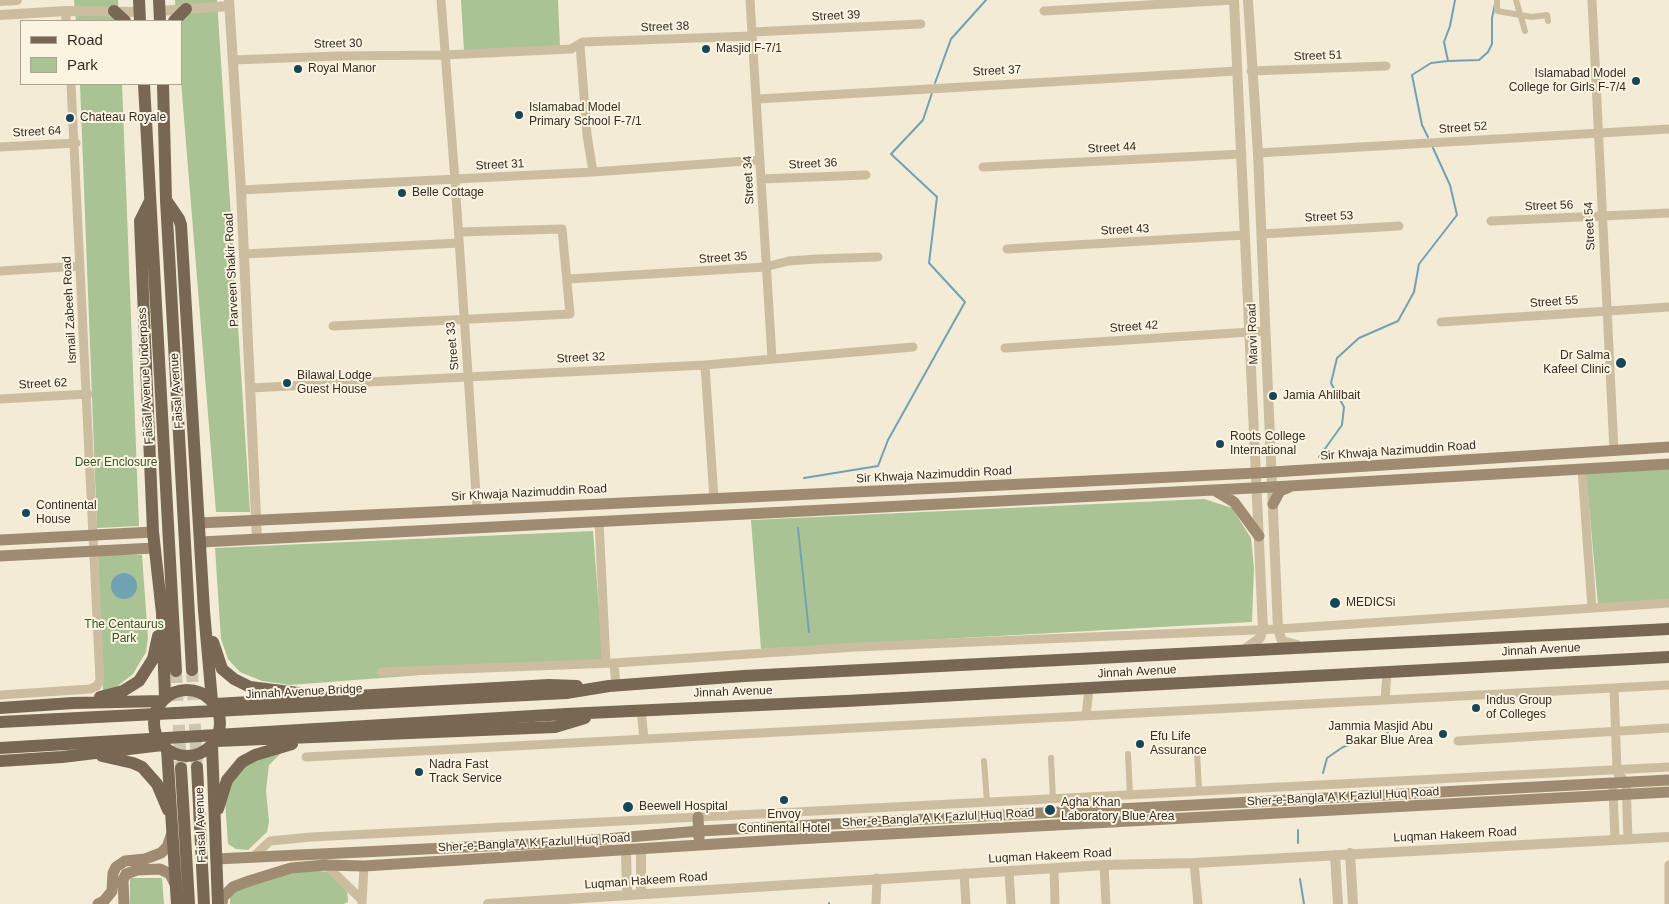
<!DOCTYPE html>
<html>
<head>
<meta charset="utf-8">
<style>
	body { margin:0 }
	#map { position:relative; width:1669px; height:904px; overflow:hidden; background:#f3ebd5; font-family:Helvetica,sans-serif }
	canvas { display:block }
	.legend { position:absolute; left:20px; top:20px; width:162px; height:65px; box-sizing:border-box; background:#fbf4e1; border:1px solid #aca495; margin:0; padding:6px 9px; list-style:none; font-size:15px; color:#352d24 }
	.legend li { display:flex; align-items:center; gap:10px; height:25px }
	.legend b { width:25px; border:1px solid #aca495 }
</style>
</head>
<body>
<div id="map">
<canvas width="1669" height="904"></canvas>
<ul class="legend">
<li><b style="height:6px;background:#786753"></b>Road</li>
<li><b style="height:14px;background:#a9c394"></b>Park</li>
</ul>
</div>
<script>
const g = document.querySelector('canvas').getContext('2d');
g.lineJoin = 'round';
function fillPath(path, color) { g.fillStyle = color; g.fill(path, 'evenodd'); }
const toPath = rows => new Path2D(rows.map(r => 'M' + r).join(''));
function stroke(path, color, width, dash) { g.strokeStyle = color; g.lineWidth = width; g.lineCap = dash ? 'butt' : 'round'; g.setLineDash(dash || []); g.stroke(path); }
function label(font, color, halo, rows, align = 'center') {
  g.font = font + ' Helvetica,sans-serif'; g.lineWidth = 4; g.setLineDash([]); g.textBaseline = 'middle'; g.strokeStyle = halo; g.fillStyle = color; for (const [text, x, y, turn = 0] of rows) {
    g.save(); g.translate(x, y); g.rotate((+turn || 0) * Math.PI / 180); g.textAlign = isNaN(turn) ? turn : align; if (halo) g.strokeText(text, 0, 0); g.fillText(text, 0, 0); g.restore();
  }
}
fillPath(toPath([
	[74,0,118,0,119,21,76,21],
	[175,0,217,0,250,512,216,512,181,81,181,21,176,21],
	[461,0,558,0,560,47,464,51],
	[80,84,122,84,139,526,97,528],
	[1669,468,1669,600,1598,605,1586,473],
	[1204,499,1232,508,1251,538,1254,568,1252,622,761,649,751,520],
	[593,531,603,661,290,685,262,681,240,672,228,659,221,639,215,548],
	[98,553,142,555,148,638,146,652,133,674,115,688,103,692],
	[283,751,269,765,266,790,269,822,267,832,248,850,236,849,228,844,225,801,233,773,257,755],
	[301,870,334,872,347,885,348,902,343,904,230,904,230,894,252,883],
	[130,878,162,878,164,904,130,904]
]), '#a9c394');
fillPath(toPath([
	'111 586a13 13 0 1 1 26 0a13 13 0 1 1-26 0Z'
]), '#71a2b2');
stroke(toPath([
	[1448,61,1479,60,1488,52,1492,44,1492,18,1495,4],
	[935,83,951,39,986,0],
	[1428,137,1422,125,1412,75,1431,63,1448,61,1444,42,1450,26,1455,0],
	[1319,457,1342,425,1344,407,1331,383,1337,358,1359,338,1398,321,1414,292,1419,264,1457,215,1450,185,1433,148],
	[804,478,878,466,888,440,965,302,929,263,937,197,891,154,923,120,932,93],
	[798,528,809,632],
	[1323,773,1327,758,1343,747,1366,739,1385,736,1393,725],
	[1298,843,1298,830],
	[1300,879,1304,904],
	[829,904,829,903]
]), '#71a2b2', 2);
stroke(toPath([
	[192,670,197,767],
	[176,671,181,768]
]), '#cdc5b2', 12, [12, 6]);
stroke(toPath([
	[1497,0,1497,11,1532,17,1547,15,1548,21],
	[1516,0,1525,31],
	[1197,751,1199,791],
	[1128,754,1130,795],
	[1051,758,1053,799],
	[984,761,987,802]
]), '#ccbda0', 6);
stroke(toPath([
	[441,0,455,180,477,509],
	[750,0,772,358],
	[1592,0,1614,451],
	[66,11,66,21],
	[1044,11,1234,0],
	[752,32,921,24],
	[580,45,587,135,593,172],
	[233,60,339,56,444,55,571,49,583,42,752,36],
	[1251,71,1386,66],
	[758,99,1237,71],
	[0,147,76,143],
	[1258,153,1669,129],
	[983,167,1242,154],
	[761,179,866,175],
	[241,190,593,172,760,160],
	[1491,221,1669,213],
	[1262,234,1399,226],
	[1007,249,1245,235],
	[244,254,459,243],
	[0,271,80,266],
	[568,279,765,267,789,261,817,259,878,257],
	[1441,322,1669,307],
	[333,326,570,314,562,229,459,232],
	[1005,348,1265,331],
	[705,365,714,499],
	[250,388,705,365,913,347],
	[0,399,88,394],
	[1582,469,1592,608],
	[599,522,606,663],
	[614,663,616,686],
	[381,672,614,663,856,647,1278,629,1669,603],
	[1614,688,1617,770,1618,774,1626,782,1628,839],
	[0,695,90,689,97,686,100,680,71,84],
	[1385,700,1387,673],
	[641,710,644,739],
	[1086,716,1089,688],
	[1458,741,1669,728],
	[306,757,1669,685],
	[1613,790,1615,840],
	[252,858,270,841,311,837,1669,767],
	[324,863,362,900],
	[1194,863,1198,904],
	[1104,865,1106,904],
	[1054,868,1055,904],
	[1009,871,1011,904],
	[964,873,966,904],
	[362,903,364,866],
	[876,904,877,878],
	[1669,904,1669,865]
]), '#ccbda0', 9);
stroke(toPath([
	[229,0,241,190,257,539],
	[1234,0,1263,629,1260,638,1245,649],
	[1248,0,1258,153,1278,629,1282,641,1297,645],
	[0,1,17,0],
	[160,11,229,6],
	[0,15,66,11,139,12],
	[626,851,627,894],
	[1350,853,1353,904],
	[1335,855,1338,904],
	[641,893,641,850],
	[488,904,1104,865,1194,863,1669,837]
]), '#ccbda0', 10);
stroke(toPath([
	[1214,490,1234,502,1259,536],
	[1273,504,1280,491,1290,487],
	[199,523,1257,473,1669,447],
	[0,540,153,532],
	[201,542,1272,487,1669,464],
	[0,556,154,548],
	[698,817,699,838],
	[216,859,571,842,699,831,1669,780],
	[98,904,104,901,112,891,113,873,116,867,125,861,145,859,161,853,167,847,172,833],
	[124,904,123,880,126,874,137,870,160,869,170,874,176,886],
	[222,904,223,897,233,887,249,881,291,868,326,865,364,866,796,839,1669,792]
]), '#9f8b71', 11);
stroke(toPath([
	[139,0,140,21],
	[159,0,160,21],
	[114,11,125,21],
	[174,21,186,9],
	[144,84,176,671],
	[163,84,166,200,192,670],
	[166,200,179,219,181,225,204,611,212,701],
	[150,201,140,221,153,532,162,613,165,697],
	[213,642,222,669,234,679,250,687,298,693],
	'154 723a33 33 0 1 1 66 0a33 33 0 1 1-66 0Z',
	[566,693,609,686,744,676,1669,629],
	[100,697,123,691,139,681,153,659,158,636],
	[215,704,549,685,577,686],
	[0,708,73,703,162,701],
	[566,714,846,701,1669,657],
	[216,741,555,727,585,718],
	[212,745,218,904],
	[167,749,177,904],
	[102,756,133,763,142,767,157,784,168,810],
	[0,761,62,757,162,745],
	[197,767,204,904],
	[181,768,189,904],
	[218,809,227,780,242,762,255,755,292,744]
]), '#786753', 12);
stroke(toPath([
	[0,722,566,693],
	[0,748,566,714]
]), '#786753', 12);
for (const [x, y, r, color] of [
	[706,49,5,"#164759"],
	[298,69,5,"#164759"],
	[1636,81,5,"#164759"],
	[519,115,5,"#164759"],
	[70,118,5,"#164759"],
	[402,193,5,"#164759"],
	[1621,363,6,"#164759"],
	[287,383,5,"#164759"],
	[1273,396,5,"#164759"],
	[1220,444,5,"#164759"],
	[26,513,5,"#164759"],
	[1335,603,6,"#164759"],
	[1476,708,5,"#164759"],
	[1443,734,5,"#164759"],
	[1140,744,5,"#164759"],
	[419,772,5,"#164759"],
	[784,800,5,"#164759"],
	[628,807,6,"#164759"],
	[1050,810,6,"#164759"]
]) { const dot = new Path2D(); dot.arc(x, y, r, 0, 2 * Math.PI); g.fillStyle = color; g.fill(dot); stroke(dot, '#fbf4e1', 2); }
label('12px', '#352d24', '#fbf4e1', [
	["Street 39",836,16,-3],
	["Street 38",665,27,-2],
	["Street 30",338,44,-1],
	["Street 51",1318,56,-2],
	["Street 37",997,71,-3],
	["Street 52",1463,128,-4],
	["Street 64",37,132,-3],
	["Street 44",1112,148,-3],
	["Street 36",813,164,-3],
	["Street 31",500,165,-3],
	["Street 34",749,180,-93],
	["Street 56",1549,206,-2],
	["Street 53",1329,217,-3],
	["Street 54",1590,226,-93],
	["Street 43",1125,230,-3],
	["Street 35",723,258,-4],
	["Parveen Shakir Road",232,270,-93],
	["Street 55",1554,302,-4],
	["Ismail Zabeeh Road",70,310,-93],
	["Street 42",1134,327,-4],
	["Marvi Road",1253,334,-92],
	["Street 33",453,346,-95],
	["Street 32",581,358,-3],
	["Faisal Avenue Underpass",146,376,-93],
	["Street 62",43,384,-3],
	["Faisal Avenue",177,391,-94],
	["Sir Khwaja Nazimuddin Road",1398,451,-4],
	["Sir Khwaja Nazimuddin Road",934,475,-3],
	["Sir Khwaja Nazimuddin Road",529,493,-3],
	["Jinnah Avenue",1541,650,-3],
	["Jinnah Avenue",1137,672,-3],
	["Jinnah Avenue Bridge",304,692,-3],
	["Jinnah Avenue",733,692,-2],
	["Sher-e-Bangla A K Fazlul Huq Road",1343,797,-3],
	["Sher-e-Bangla A K Fazlul Huq Road",938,818,-3],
	["Faisal Avenue",201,825,-92],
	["Luqman Hakeem Road",1455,835,-3],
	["Sher-e-Bangla A K Fazlul Huq Road",534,843,-3],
	["Luqman Hakeem Road",1050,856,-3],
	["Luqman Hakeem Road",646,881,-4]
]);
label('12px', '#352d24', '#fbf4e1', [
	["Masjid F-7/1",716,49],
	["Royal Manor",308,69],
	["Islamabad Model",1626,74,"right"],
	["College for Girls F-7/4",1626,88,"right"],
	["Islamabad Model",529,108],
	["Primary School F-7/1",529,122],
	["Chateau Royale",80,118],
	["Belle Cottage",412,193],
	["Dr Salma",1610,356,"right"],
	["Kafeel Clinic",1610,370,"right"],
	["Bilawal Lodge",297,376],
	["Guest House",297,390],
	["Jamia Ahlilbait",1283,396],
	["Roots College",1230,437],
	["International",1230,451],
	["Continental",36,506],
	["House",36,520],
	["MEDICSi",1346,603],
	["Indus Group",1486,701],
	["of Colleges",1486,715],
	["Jammia Masjid Abu",1433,727,"right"],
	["Bakar Blue Area",1433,741,"right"],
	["Efu Life",1150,737],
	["Assurance",1150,751],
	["Nadra Fast",429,765],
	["Track Service",429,779],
	["Agha Khan",1061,803],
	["Laboratory Blue Area",1061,817],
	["Beewell Hospital",639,807],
	["Envoy",784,815,"center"],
	["Continental Hotel",784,829,"center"]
], 'left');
label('12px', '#3a5526', '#fbf4e1', [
	["Deer Enclosure",116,463],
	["The Centaurus",124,625],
	["Park",124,639]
]);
</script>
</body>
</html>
